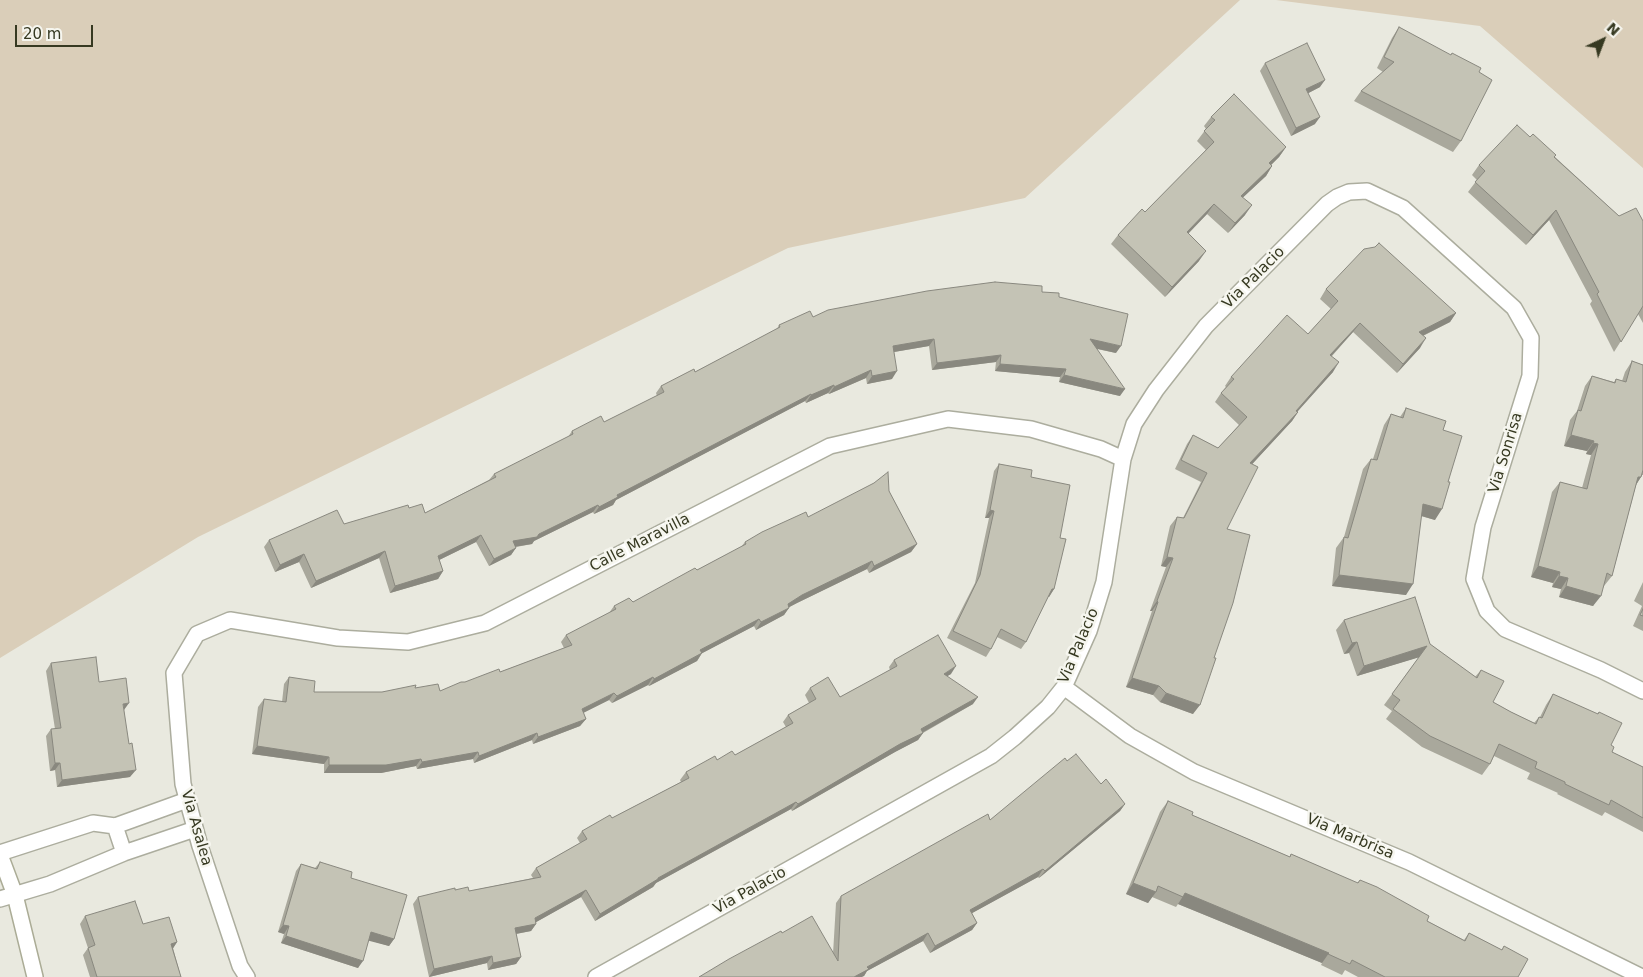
<!DOCTYPE html>
<html>
<head>
<meta charset="utf-8">
<style>
	body { margin:0 }
	#map { position:relative; width:1643px; height:977px; overflow:hidden; background:#e9e9df; font-family:"DejaVu Sans",sans-serif }
	canvas { display:block }
	.north { position:absolute; left:1578px; top:15px; width:50px; height:50px; -webkit-text-stroke:4px #f6f6ef; paint-order:stroke; rotate:43deg; font-size:14px; font-weight:700; line-height:20px; text-align:center; color:#363921 }
	.north::after { content:''; display:block; margin:auto; width:18px; height:22px; background:#363921; clip-path:polygon(50% 0,100% 100%,50% 72%,0 100%) }
	.scale { position:absolute; left:15px; top:25px; width:78px; height:22px; box-sizing:border-box; border:2px solid #363921; border-top:0; padding-left:6px; font-size:15px; line-height:18px; white-space:nowrap; color:#363921; -webkit-text-stroke:4px #f6f6ef; paint-order:stroke }
</style>
</head>
<body>
<div id="map">
<canvas width="1643" height="977"></canvas>
<div class="north">N</div>
<div class="scale">20 m</div>
</div>
<script>
const g = document.querySelector('canvas').getContext('2d');
g.lineJoin = 'round';
function fillPath(path, color) { g.fillStyle = color; g.fill(path, 'evenodd'); }
const toPath = rows => new Path2D(rows.map(r => 'M' + r).join(''));
function stroke(path, color, width, dash) { g.strokeStyle = color; g.lineWidth = width; g.lineCap = dash ? 'butt' : 'round'; g.setLineDash(dash || []); g.stroke(path); }
function label(font, color, halo, rows, align = 'center') {
  g.font = font + ' "DejaVu Sans",sans-serif'; g.lineWidth = 5; g.setLineDash([]); g.textBaseline = 'middle'; g.strokeStyle = halo; g.fillStyle = color; for (const [text, x, y, turn = 0] of rows) {
    g.save(); g.translate(x, y); g.rotate((+turn || 0) * Math.PI / 180); g.textAlign = isNaN(turn) ? turn : align; if (halo) g.strokeText(text, 0, 0); g.fillText(text, 0, 0); g.restore();
  }
}
fillPath(toPath([
	[0,0,1240,0,1025,198,788,248,198,537,0,658],
	[1276,0,1643,0,1643,168,1480,26]
]), '#daceb9');
const minor = toPath([
	[1064,687,1130,736,1194,772,1409,862,1642,977],
	[115,826,124,853],
	[0,853,93,823,115,826,187,800],
	[0,899,50,884,124,853,195,829],
	[247,977,240,966,200,846,183,784,174,673,197,634,230,620,338,638,408,642,485,623,830,446,948,419,1031,429,1101,449,1123,459],
	[596,977,991,756,1015,737,1048,707,1064,687,1089,631,1104,582,1123,459,1134,424,1156,390,1206,326,1327,204,1337,197,1349,192,1367,191,1403,208,1514,308,1531,338,1530,376,1483,527,1474,579,1487,611,1505,629,1601,670,1643,691]
]);
const secondary = toPath([
	[0,855,15,895,35,977]
]);
stroke(minor, '#acad9e', 18);
stroke(secondary, '#abac96', 18);
stroke(minor, '#fff', 15);
stroke(secondary, '#fff', 15);
fillPath(toPath([
	[1399,27,1479,72,1461,141,1453,152,1354,101,1361,91,1383,72,1377,68,1392,38],
	[1265,63,1320,87,1308,93,1315,124,1291,136,1260,71],
	[1211,117,1286,147,1279,157,1271,165,1272,166,1266,176,1243,197,1245,215,1228,233,1207,214,1188,234,1199,261,1165,297,1111,244,1118,235,1145,212,1206,150,1197,141,1206,129,1204,126],
	[1530,137,1555,157,1619,216,1643,221,1643,323,1638,314,1614,352,1590,304,1592,301,1549,220,1526,245,1468,192,1477,180,1472,175,1479,165],
	[1326,289,1456,313,1450,322,1423,336,1420,348,1397,373,1353,332,1332,356,1333,372,1297,411,1298,412,1292,421,1252,464,1227,529,1193,714,1160,702,1153,695,1126,687,1152,611,1150,611,1166,567,1161,566,1170,526,1177,517,1183,518,1201,482,1175,469,1187,444,1193,435,1218,448,1239,425,1215,402,1221,393,1226,387,1225,386,1231,377,1308,334,1331,309,1320,299],
	[1042,292,1059,297,1116,353,1097,349,1120,396,1059,382,1060,377,995,371,996,362,932,370,929,346,894,352,892,379,867,384,866,378,829,394,828,393,806,403,805,401,616,500,613,505,594,514,593,512,534,541,532,544,516,547,511,555,489,566,476,542,439,560,443,571,438,579,390,593,379,558,311,588,299,562,275,572,264,547,269,540,344,524,409,508,425,513,489,480,494,474,568,437,572,431,604,422,657,396,656,393,661,386,695,372,777,329,779,325,813,317],
	[1632,361,1643,365,1643,475,1642,475,1636,485,1612,576,1604,586,1593,606,1559,597,1561,589,1552,587,1553,583,1531,577,1552,492,1560,482,1582,488,1591,455,1586,454,1587,451,1564,446,1570,420,1577,411,1585,386,1592,376,1614,382,1616,379,1622,381,1625,372],
	[1406,408,1443,430,1435,520,1421,516,1406,595,1332,586,1336,548,1344,537,1363,469,1371,459,1373,459,1384,425,1391,414,1400,417],
	[999,464,1031,477,1060,538,1054,589,1049,597,1048,597,1026,642,1021,649,997,637,991,649,986,657,947,638,975,583,989,518,985,518,994,471],
	[889,491,917,544,911,552,869,573,867,569,797,603,789,607,784,615,756,630,754,626,702,653,697,661,649,686,648,685,612,703,609,700,583,713,586,719,580,726,533,744,532,740,474,763,473,759,417,769,416,766,381,773,324,773,324,764,252,754,258,707,264,699,282,702,284,684,289,677,314,692,382,692,415,688,440,691,465,682,500,672,564,648,561,642,566,635,609,613,614,606,633,602,697,570,741,547,745,542,808,517],
	[1643,582,1643,631,1633,626,1642,606,1634,601],
	[1344,620,1430,644,1475,677,1481,670,1493,702,1511,712,1534,723,1539,717,1540,717,1546,705,1553,694,1597,714,1599,712,1611,745,1612,752,1643,767,1643,832,1605,812,1602,816,1557,794,1558,793,1527,779,1530,773,1494,756,1490,764,1482,775,1422,747,1386,719,1392,711,1384,705,1419,657,1357,676,1349,653,1344,654,1336,630],
	[894,660,951,674,947,676,973,704,923,733,918,740,895,752,792,811,791,809,656,883,653,887,595,921,581,897,536,922,536,924,531,931,516,934,521,957,516,964,488,970,487,963,429,977,413,904,418,897,455,890,469,891,533,878,531,875,536,868,580,843,577,838,582,831,612,818,681,782,680,780,686,772,717,760,735,755,786,727,783,722,788,715,809,703,805,695,810,688,840,697,890,670,889,667],
	[51,663,99,682,124,710,130,777,57,787,55,770,50,771,46,736,51,729,55,729,46,671],
	[1067,761,1101,784,1125,804,1120,811,1039,878,1038,877,972,913,977,923,972,930,930,953,923,941,867,971,864,976,782,933,833,954,836,903,841,896,990,820],
	[1168,801,1192,815,1290,857,1291,854,1357,883,1360,880,1427,921,1464,940,1469,933,1502,950,1504,946,1518,977,1358,977,1345,970,1342,975,1321,965,1322,963,1178,904,1176,907,1152,897,1148,903,1126,894,1160,812],
	[320,862,351,878,394,939,389,946,369,940,358,968,281,943,284,934,278,932,296,871,301,864,315,868],
	[85,916,143,924,177,942,173,948,181,977,90,977,83,955,88,948,80,924]
]), '#a9a89c');
fillPath(toPath([
	[1325,80,1320,87,1301,97,1306,89],
	[1320,117,1315,124,1291,136,1296,128],
	[1286,147,1279,157,1263,173,1269,163],
	[1272,166,1266,176,1235,205,1241,196],
	[1214,204,1207,214,1180,242,1187,232],
	[1252,205,1245,215,1228,233,1235,223],
	[1556,210,1549,220,1526,245,1533,235],
	[1206,251,1199,261,1165,297,1172,287],
	[1456,313,1450,322,1412,341,1419,332],
	[1360,323,1353,332,1324,364,1330,355],
	[1426,338,1420,348,1397,373,1403,364],
	[934,339,929,346,888,353,893,346],
	[1090,339,1121,346,1116,353,1085,346],
	[1001,355,996,362,932,370,937,363],
	[1339,362,1333,372,1290,420,1296,411],
	[1000,364,1066,369,1060,377,995,371],
	[871,370,866,378,829,394,834,387],
	[897,371,892,379,867,384,872,376],
	[1064,375,1125,389,1120,396,1059,382],
	[834,385,828,393,806,403,811,395],
	[811,394,805,401,616,500,613,505,594,514,599,507,617,495],
	[1298,412,1292,421,1244,473,1250,463],
	[1571,435,1594,441,1587,451,1564,446],
	[1593,443,1598,444,1591,455,1586,454],
	[1638,477,1641,477,1634,488],
	[1423,504,1442,509,1435,520,1415,514],
	[598,505,593,512,534,541,532,544,507,548,513,541,539,534],
	[990,510,994,511,989,518,985,518],
	[481,535,476,542,433,563,438,556],
	[917,544,911,552,869,573,874,566],
	[516,548,511,555,489,566,494,559],
	[385,551,379,558,311,588,316,581],
	[304,554,299,562,275,572,280,565],
	[1167,557,1173,558,1166,567,1161,566],
	[872,561,867,569,797,603,782,611,788,604,802,595],
	[1538,566,1560,572,1553,583,1531,577],
	[443,571,438,579,390,593,395,586],
	[1339,575,1413,584,1406,595,1332,586],
	[1559,576,1568,578,1561,589,1552,587],
	[1566,586,1601,596,1593,606,1559,597],
	[1052,589,1054,589,1049,597,1047,596],
	[1157,601,1158,602,1152,611,1150,611],
	[789,608,784,615,756,630,761,622],
	[759,619,754,626,695,657,700,650],
	[1357,642,1349,653,1344,654,1352,643],
	[1427,646,1420,657,1357,676,1364,666],
	[702,653,697,661,649,686,654,679],
	[956,666,951,674,939,681,944,674],
	[653,677,648,685,612,703,617,696],
	[1132,678,1159,686,1153,695,1126,687],
	[614,693,609,700,577,716,582,709],
	[1166,693,1200,705,1193,714,1160,702],
	[978,697,973,704,918,735,923,733,918,740,895,752,792,811,798,804,921,729],
	[129,703,124,710,123,704],
	[586,719,580,726,533,744,538,737],
	[537,733,532,740,474,763,479,756],
	[257,746,329,757,324,764,252,754],
	[478,752,473,759,417,769,422,762],
	[421,759,416,766,381,773,324,773,329,765],
	[55,763,60,763,55,770,50,771],
	[136,770,130,777,57,787,62,780],
	[796,802,791,809,656,883,653,887,595,921,600,914,658,878],
	[1125,804,1120,811,1039,878,1045,871],
	[1043,869,1038,877,965,917,970,910],
	[1133,883,1156,892,1148,903,1126,894],
	[586,890,581,897,531,925,536,924,531,931,510,935,515,928,535,918],
	[1185,893,1329,953,1322,963,1178,904],
	[977,923,972,930,930,953,935,946],
	[283,925,289,926,284,934,278,932],
	[371,932,394,939,389,946,366,940],
	[928,933,923,941,867,971,864,976,862,977,854,977,867,967],
	[286,936,363,961,358,968,281,943],
	[177,942,172,950,171,944],
	[492,956,487,963,429,977,434,969],
	[521,957,516,964,488,970,493,963]
]), '#89887f');
const building = toPath([
	[1399,27,1451,55,1452,53,1481,68,1479,72,1492,80,1461,141,1361,91,1394,62,1384,57,1399,27],
	[1307,43,1325,80,1306,89,1320,117,1296,128,1265,63,1307,43],
	[1234,94,1286,147,1269,163,1272,166,1241,196,1252,205,1235,223,1214,204,1187,232,1206,251,1172,287,1118,235,1142,209,1145,212,1214,142,1204,131,1215,120,1211,117,1234,94],
	[1517,125,1530,137,1533,134,1556,155,1554,157,1619,216,1636,208,1643,221,1643,306,1621,342,1597,294,1599,292,1556,210,1533,235,1475,182,1485,171,1479,165,1517,125],
	[1379,243,1456,313,1419,332,1426,338,1403,364,1360,323,1330,355,1339,362,1296,411,1298,412,1250,463,1258,467,1227,529,1250,535,1233,603,1214,658,1216,658,1200,705,1166,693,1159,686,1132,678,1158,602,1157,601,1173,558,1167,557,1177,517,1184,518,1207,473,1181,460,1193,435,1218,448,1247,417,1221,393,1234,379,1231,377,1287,315,1308,334,1338,301,1326,289,1364,249,1375,247,1379,243],
	[995,282,1042,286,1042,292,1059,293,1059,297,1128,314,1121,346,1090,339,1125,389,1064,375,1066,369,1000,364,1001,355,937,363,934,339,893,346,897,371,872,376,871,370,834,387,834,385,811,395,811,394,617,495,618,497,599,507,598,505,539,534,537,537,513,541,516,548,494,559,481,535,438,556,443,571,395,586,385,551,316,581,304,554,280,565,269,540,337,510,344,524,408,505,409,508,422,504,425,513,496,477,494,474,573,434,572,431,601,416,604,422,664,392,661,386,694,369,695,372,780,327,779,325,810,311,813,317,828,310,927,291,995,282],
	[1632,361,1643,365,1643,470,1641,477,1638,477,1612,576,1607,573,1601,596,1566,586,1568,578,1559,576,1560,572,1538,566,1560,482,1587,489,1598,444,1593,443,1594,441,1571,435,1578,410,1581,411,1592,376,1615,383,1616,379,1626,382,1632,361],
	[1406,408,1446,421,1443,430,1462,436,1448,482,1450,482,1442,509,1423,504,1413,584,1339,575,1344,537,1348,538,1371,459,1377,460,1391,414,1403,418,1406,408],
	[999,464,1032,470,1031,477,1070,485,1060,538,1066,539,1054,589,1052,589,1026,642,1001,629,991,649,953,631,980,575,994,511,990,510,999,464],
	[888,472,889,491,917,544,874,566,872,561,802,595,788,604,789,608,761,622,759,619,700,650,702,653,654,679,653,677,617,696,614,693,582,709,586,719,538,737,537,733,479,756,478,752,422,762,421,759,386,765,329,765,329,757,257,746,264,699,286,702,289,677,315,681,314,692,382,692,416,685,415,688,438,684,440,691,461,682,465,682,499,669,500,672,572,645,566,635,616,609,614,606,629,598,633,602,695,568,697,570,746,544,745,542,762,532,806,512,808,517,874,483,888,472],
	[1415,597,1430,644,1477,678,1481,670,1504,681,1493,702,1511,712,1536,724,1539,717,1542,718,1553,694,1598,714,1599,712,1622,723,1611,745,1614,747,1612,752,1643,767,1643,818,1611,800,1609,805,1565,784,1565,782,1535,768,1537,762,1499,744,1490,764,1430,736,1393,709,1400,700,1392,694,1427,646,1364,666,1357,642,1352,643,1344,620,1415,597],
	[1643,609,1643,616,1640,615,1643,609],
	[938,635,956,666,944,674,978,697,921,729,923,733,900,744,798,804,796,802,658,878,658,879,600,914,586,890,535,918,536,924,515,928,521,957,493,963,492,956,434,969,418,897,455,888,455,890,468,887,469,891,541,877,536,868,587,839,582,831,610,815,612,818,689,778,686,772,715,756,717,760,732,751,735,755,793,723,788,715,816,699,810,688,828,677,840,697,897,666,894,660,938,635],
	[96,657,99,682,126,678,129,703,123,704,129,744,132,743,136,770,62,780,60,763,55,763,51,729,61,728,51,663,96,657],
	[1076,754,1101,784,1106,779,1125,804,1045,871,1043,869,970,910,977,923,935,946,928,933,867,967,869,969,854,977,699,977,729,959,781,931,782,933,812,916,838,961,841,896,988,814,990,820,1065,758,1067,761,1076,754],
	[1168,801,1193,812,1192,815,1290,857,1291,854,1358,883,1360,880,1377,887,1429,916,1427,921,1465,941,1469,933,1502,950,1504,946,1528,959,1518,977,1385,977,1352,960,1350,964,1328,954,1329,953,1185,893,1183,897,1158,886,1156,892,1133,883,1168,801],
	[320,862,352,872,351,878,407,895,394,939,371,932,363,961,286,936,289,926,283,925,301,864,317,869,320,862],
	[135,901,143,924,169,917,177,942,171,944,181,977,97,977,88,948,95,945,85,916,135,901]
]);
fillPath(building, '#c4c3b5');
stroke(building, '#89887f', 1);
label('15px', '#363921', '#f6f6ef', [
	["Via Palacio",1254,278,-45],
	["Via Sonrisa",1506,453,-73],
	["Calle Maravilla",640,543,-27],
	["Via Palacio",1079,646,-67],
	["Via Asalea",196,828,74],
	["Via Marbrisa",1350,837,23],
	["Via Palacio",750,891,-29]
]);
</script>
</body>
</html>
